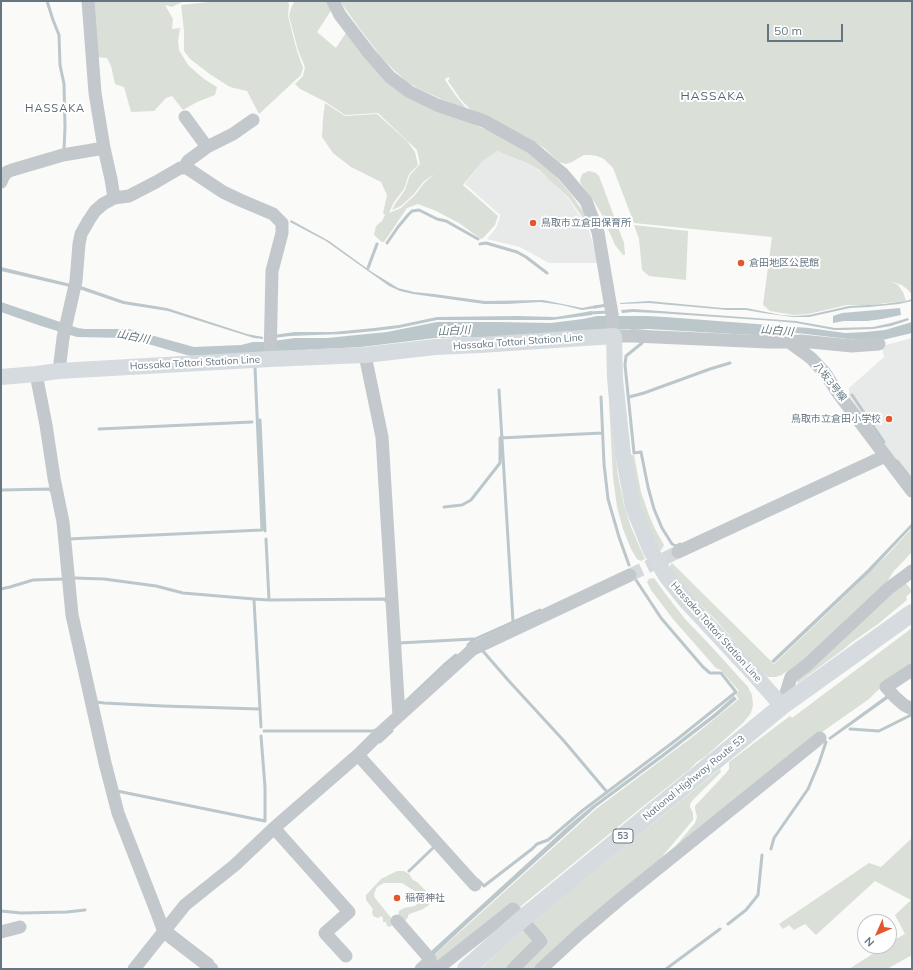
<!DOCTYPE html>
<html>
<head>
<meta charset="utf-8">
<style>
	body { margin:0 }
	#map { position:relative; width:913px; height:970px; overflow:hidden; background:#fafaf8; font-family:Mulish,sans-serif }
	canvas { display:block }
	.frame { position:absolute; inset:0; border:2px solid #657683; pointer-events:none }
	.north { position:absolute; left:857px; top:914px; width:40px; height:40px; box-sizing:border-box; background:#fff; border:1px solid #c1c8cd; border-radius:50%; rotate:225deg; font-size:11px; font-weight:700; line-height:16px; text-align:center; color:#657683 }
	.north::after { content:''; display:block; margin:auto; width:14px; height:18px; background:#e4572e; clip-path:polygon(50% 0,100% 100%,50% 72%,0 100%) }
	.scale { position:absolute; left:767px; top:24px; width:76px; height:18px; box-sizing:border-box; border:2px solid #657683; border-top:0; padding-left:5px; font-size:12px; line-height:14px; white-space:nowrap; color:#657683; -webkit-text-stroke:3px #fff; paint-order:stroke }
</style>
</head>
<body>
<div id="map">
<canvas width="913" height="970"></canvas>
<div class="frame"></div>
<div class="north">N</div>
<div class="scale">50 m</div>
</div>
<script>
const g = document.querySelector('canvas').getContext('2d');
g.lineJoin = 'round';
function fillPath(path, color) { g.fillStyle = color; g.fill(path, 'evenodd'); }
const toPath = rows => new Path2D(rows.map(r => 'M' + r).join(''));
function stroke(path, color, width, dash) { g.strokeStyle = color; g.lineWidth = width; g.lineCap = dash ? 'butt' : 'round'; g.setLineDash(dash || []); g.stroke(path); }
function label(font, color, halo, rows, align = 'center') {
  g.font = font + ' Mulish,"Noto Sans JP",sans-serif'; g.lineWidth = 4; g.setLineDash([]); g.textBaseline = 'middle'; g.strokeStyle = halo; g.fillStyle = color; for (const [text, x, y, turn = 0] of rows) {
    g.save(); g.translate(x, y); g.rotate((+turn || 0) * Math.PI / 180); g.textAlign = isNaN(turn) ? turn : align; if (halo) g.strokeText(text, 0, 0); g.fillText(text, 0, 0); g.restore();
  }
}
fillPath(toPath([
	[497,151,527,163,539,171,549,179,569,199,589,231,595,250,597,263,549,263,520,247,487,239,496,228,499,220,500,216,500,215,465,184,483,161],
	[912,338,912,484,882,443,849,395,849,388,884,357,882,346]
]), '#e8e9e9');
fillPath(toPath([
	[91,1,184,1,172,7,165,5,173,19,172,29,180,28,178,41,179,50,188,65,204,79,217,87,215,95,197,102,183,110,172,96,166,98,154,111,131,112,124,87,115,84,111,66,107,58,96,57],
	[218,1,288,1,289,5,288,16,297,51,303,68,301,75,259,114,247,91,230,87,211,75,190,59,184,51,184,31,181,5],
	[295,1,327,1,332,9,317,32,336,48,347,31,370,63,466,121,505,138,526,150,552,172,570,193,586,215,584,220,569,198,539,170,527,163,497,151,483,161,463,185,498,216,495,225,484,237,481,239,459,223,436,211,418,204,407,208,384,242,382,242,374,235,376,226,382,221,385,215,383,213,387,195,381,182,351,167,333,153,322,137,323,119,325,103,345,116,377,114,407,141,415,152,418,165,409,174,404,189,394,202,389,213,401,208,415,195,425,182,435,174,424,181,414,194,401,206,392,210,395,204,405,190,410,175,420,164,417,150,378,113,345,115,326,102,300,89,295,84,303,76,305,67,298,50,289,16,291,8,294,2],
	[340,1,912,1,912,295,908,290,902,285,889,281,898,285,903,292,906,301,869,305,847,305,808,314,794,315,770,311,763,305,772,237,634,223,613,168,604,159,597,156,590,155,584,155,572,162,566,164,559,162,544,148,528,138,503,125,471,110,461,100,448,81,450,78,448,77,445,79,445,80,456,96,467,109,441,99,419,89,406,81,395,71,382,58,357,25],
	[589,171,596,173,599,176,624,243,625,255,623,255,615,245,601,213,593,200,581,184,580,181,582,174],
	[634,225,688,231,686,280,649,276,642,270,639,239],
	[607,363,608,363,614,445,618,476,624,505,631,527,645,559,641,561,637,559,631,549,623,529,617,507,613,477],
	[631,455,634,455,641,492,649,515,655,529,664,545,662,549,657,553,636,491],
	[912,528,912,552,893,572,887,582,805,662,784,673,782,675,778,676,776,677,768,677,761,671,714,618,666,571,672,563,774,664,838,603,889,553],
	[654,578,664,592,685,619,710,645,748,687,752,695,753,705,751,713,743,723,706,756,697,762,689,770,641,808,520,907,515,903,453,953,442,963,432,962,432,957,596,809,691,738,739,699,736,695,739,691,721,670,718,669,715,667,673,619,651,590,647,582,649,579],
	[905,582,912,591,906,597,907,600,878,624,851,643,844,649,798,683,795,679],
	[912,628,912,667,895,677,877,691,869,699,822,732,674,848,695,823,697,817,695,809,695,806,726,773,729,769,729,762,790,716,792,718],
	[720,769,721,772,693,800,690,804,690,807,693,813,693,820,671,846,653,868,538,969,516,969,548,939,533,922,533,921],
	[912,838,912,955,887,969,849,969,885,946,889,946,889,943,905,934,895,915,911,900,875,881,816,935,805,924,794,930,789,925,783,929,779,924,869,863,881,867],
	[397,871,404,871,409,874,413,880,417,882,426,891,431,893,434,898,428,906,421,910,412,913,408,915,408,917,405,921,398,919,399,911,404,908,415,906,419,902,420,898,419,895,413,890,402,883,384,883,377,887,374,894,375,898,396,924,393,924,390,927,387,926,386,922,383,922,383,918,381,916,378,918,373,916,372,912,373,909,366,900,366,895,381,879],
	[525,928,535,939,510,969,480,969]
]), '#dadfd7');
fillPath(toPath([
	[291,220,329,241,372,272,398,288,414,292,434,294,485,301,543,300,582,308,597,305,597,308,582,310,562,305,540,302,507,304,484,304,413,294,400,291,389,286,326,241,290,222],
	[1,267,71,284,70,287,1,271],
	[81,286,124,301,167,308,247,334,263,337,263,339,254,338,168,311,123,304,79,289],
	[912,299,912,301,899,304,869,307,850,308,809,317,793,317,763,313,746,310,727,310,649,303,620,304,620,303,649,301,723,308,746,308,781,315,795,316,809,315,849,306,884,304,906,301],
	[1,302,78,328,85,329,129,329,194,347,241,345,253,342,265,342,295,338,327,338,387,332,437,322,497,322,551,323,583,319,597,316,647,316,665,317,809,328,845,333,866,332,885,330,912,322,912,333,874,342,797,333,790,334,789,337,700,332,649,329,632,330,630,329,589,330,494,337,435,338,361,347,191,356,183,354,127,338,77,337,41,326,1,312],
	[900,308,901,315,882,319,867,321,844,321,833,323,833,316,842,313],
	[633,309,796,321,835,328,873,327,891,323,908,318,909,320,891,326,873,329,844,330,834,330,796,323,775,321,657,313,633,312,622,313,621,310],
	[592,311,592,315,552,320,437,320,399,328,375,331,343,334,290,336,273,338,273,335,295,332,333,332,374,328,399,325,437,317,517,316,556,317],
	[912,523,912,527,870,572,774,663,771,661,867,570],
	[887,695,889,698,830,740,828,738],
	[734,696,737,699,717,716,665,756,596,807,466,925,419,969,414,969,430,952,568,826,592,806,662,754,715,713]
]), '#bbc7cb');
stroke(toPath([
	[47,1,53,20,59,35,60,65,64,84,65,127,64,150],
	[387,243,398,227,408,215,412,211,419,210,437,219,446,221,478,239],
	[480,244,486,243,517,252,526,257,547,273],
	[368,268,377,244],
	[595,307,607,305],
	[589,313,608,312],
	[642,343,626,356,625,365,634,453,641,452,648,487,654,509,662,528,672,544,676,546,680,544],
	[499,390,513,622],
	[852,395,884,442],
	[601,397,604,464,608,499,619,537,629,565],
	[629,397,644,393,710,369,730,363],
	[260,420,265,531],
	[99,429,252,422],
	[897,461,912,480],
	[1,490,51,489,51,491],
	[444,507,462,505,471,500,500,463,500,438,602,433],
	[68,539,262,530,255,367],
	[266,539,269,600],
	[74,578,104,579,156,586,183,593,254,599,269,600,386,599,386,601],
	[1,589,10,587,33,580,64,579],
	[254,600,261,727],
	[399,643,473,639,473,641],
	[468,645,475,639,540,610],
	[482,650,508,680,564,741,607,792],
	[96,701,96,702,104,703,163,706,259,709],
	[405,702,444,665,456,655],
	[850,729,879,731,911,715],
	[264,731,374,731,375,730],
	[380,742,392,731],
	[117,791,265,821,265,787,261,736],
	[771,849,774,838,808,789,819,763,826,742],
	[409,871,433,848],
	[478,880,484,886,532,849,537,844,548,840,582,811,680,737,736,692,721,673,710,673,703,667,661,618,636,580],
	[1,911,21,913,67,912,85,910],
	[728,924,746,910,758,895,762,855],
	[173,931,212,961],
	[666,969,720,929]
]), '#bbc7cb', 3);
stroke(toPath([
	[630,575,678,552]
]), '#d5d9db', 13, [13, 6]);
stroke(toPath([
	[88,1,95,93,104,148,111,179,114,198],
	[333,1,340,15,369,53,390,77,410,92,437,105,484,121,531,147,563,174,586,201,598,232,612,314,614,336,634,336,768,342,789,342,811,358,825,373,838,393,912,491],
	[185,117,207,147],
	[184,168,188,161,207,147,233,134,253,120],
	[1,182,3,177,7,172,12,170,63,155,104,148],
	[789,342,801,341,852,346,879,344],
	[365,355,382,437,399,716],
	[59,371,63,338,76,281,79,244,81,234,89,220,95,211,103,204,114,198,129,196,156,182,180,168,187,168,223,192,240,200,273,214,282,223,282,233,272,271,270,359],
	[36,374,46,425,54,478,63,522,72,615,105,763,118,813,157,913,164,932,212,969],
	[678,552,885,456],
	[912,670,886,687,895,697,904,705,912,709],
	[782,706,791,677,807,665,889,588,904,577,912,571],
	[358,755,475,885],
	[274,828,349,912,325,933,346,956],
	[397,921,430,959,430,961,421,969],
	[1,932,20,927],
	[134,969,185,905,235,865,274,828,358,755,379,734,473,649,630,575],
	[437,969,513,909,541,941,513,969],
	[541,969,579,934,619,900,820,738]
]), '#c3c8cc', 13);
stroke(toPath([
	[1,377,36,374,59,371,270,359,365,355,435,347,480,345,614,336,615,379,623,454,633,507,651,551,666,576,685,600,752,672,782,706]
]), '#d6dbdf', 16);
stroke(toPath([
	[466,969,522,919,782,706,912,613]
]), '#d6dbdf', 18);
for (const [x, y, r, color] of [
	[533,223,4,"#e4572e"],
	[741,263,4,"#e4572e"],
	[889,419,4,"#e4572e"],
	[397,898,4,"#e4572e"]
]) { const dot = new Path2D(); dot.arc(x, y, r, 0, 2 * Math.PI); g.fillStyle = color; g.fill(dot); stroke(dot, '#fff', 1.5); }
for (const [x, y, w] of [
	[623,836,20]
]) { const box = new Path2D(); box.roundRect(x - w / 2, y - 7, w, 14, 3); g.fillStyle = '#fff'; g.fill(box); stroke(box, '#657683', 1); }
label('bold 9px', '#657683', null, [
	["53",623,836]
]);
label('10px', '#657683', '#fff', [
	["鳥取市立倉田保育所",541,223],
	["倉田地区公民館",749,263],
	["鳥取市立倉田小学校",881,419,"right"],
	["稲荷神社",405,898]
], 'left');
label('10px', '#657683', '#fff', [
	["Hassaka Tottori Station Line",518,342,-4],
	["Hassaka Tottori Station Line",195,363,-3],
	["八坂3号線",830,382,52],
	["Hassaka Tottori Station Line",716,632,48],
	["National Highway Route 53",694,778,-39]
]);
g.letterSpacing = '1px';
label('11px', '#57646e', '#fff', [
	["HASSAKA",55,109]
]);
g.letterSpacing = '0px';
label('italic 11px', '#60757c', '#fff', [
	["山白川",454,331,-2],
	["山白川",777,331,5],
	["山白川",133,337,11]
]);
g.letterSpacing = '1px';
label('12px', '#57646e', '#fff', [
	["HASSAKA",713,96]
]);
g.letterSpacing = '0px';
</script>
</body>
</html>
